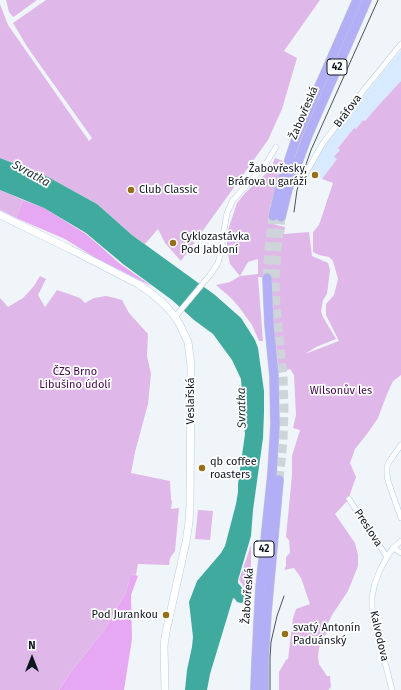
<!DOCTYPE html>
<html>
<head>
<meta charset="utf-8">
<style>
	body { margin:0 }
	#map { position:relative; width:401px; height:690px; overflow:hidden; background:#f0f5fa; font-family:"Fira Sans",sans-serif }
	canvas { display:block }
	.north { position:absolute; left:12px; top:638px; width:40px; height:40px; -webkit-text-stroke:3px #fff; paint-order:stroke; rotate:0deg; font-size:11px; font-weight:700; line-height:16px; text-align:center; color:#0e1620 }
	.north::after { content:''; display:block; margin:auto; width:14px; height:18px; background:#0e1620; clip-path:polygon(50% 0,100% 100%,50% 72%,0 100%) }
</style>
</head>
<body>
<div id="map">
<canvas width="401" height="690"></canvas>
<div class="north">N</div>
</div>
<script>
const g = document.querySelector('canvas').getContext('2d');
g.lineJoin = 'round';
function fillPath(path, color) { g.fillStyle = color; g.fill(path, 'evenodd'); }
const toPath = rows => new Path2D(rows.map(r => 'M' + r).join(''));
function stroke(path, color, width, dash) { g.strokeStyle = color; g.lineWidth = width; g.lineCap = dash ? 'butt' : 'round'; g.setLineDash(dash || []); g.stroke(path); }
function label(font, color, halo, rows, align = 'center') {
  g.font = font + ' "Fira Sans",sans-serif'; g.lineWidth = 3.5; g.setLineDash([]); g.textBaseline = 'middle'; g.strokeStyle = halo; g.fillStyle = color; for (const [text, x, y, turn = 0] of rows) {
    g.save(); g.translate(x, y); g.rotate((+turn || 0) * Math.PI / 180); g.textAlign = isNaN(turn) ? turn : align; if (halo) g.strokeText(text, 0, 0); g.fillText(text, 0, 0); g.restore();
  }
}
fillPath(toPath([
	[401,50,401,81,377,107,365,121,363,120,356,129,354,128,338,148,340,150,337,159,322,179,307,166]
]), '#d8eaff');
fillPath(toPath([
	[6,0,37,0,15,16,13,17,9,12],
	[46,0,320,0,284,51,297,58,282,109,268,140,181,261,165,243,158,229,145,244,132,235,97,204,48,177,0,158,0,4,8,25,89,141,92,138,28,48,13,23],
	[401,81,401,375,393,381,387,394,378,418,367,434,355,449,350,463,356,477,348,500,335,514,355,543,358,555,358,566,348,591,332,615,326,627,327,633,322,639,319,648,318,657,319,664,327,676,330,676,331,687,328,690,279,690,279,672,286,660,288,659,293,618,296,609,310,604,301,578,294,568,284,570,286,566,286,557,290,553,289,540,286,537,292,475,292,456,300,430,293,428,296,415,294,375,290,369,279,373,272,312,272,278,258,277,263,341,259,341,252,325,239,307,231,298,216,285,230,282,240,276,230,264,227,249,227,233,237,203,246,192,271,169,275,158,283,161,270,207,268,223,285,227,284,234,309,232,312,256,328,263,330,270,327,294,323,300,321,311,323,317,336,339,316,347,305,354,339,341,326,315,326,304,334,295,338,279,333,261,329,257,319,255,313,252,313,232,319,225,333,183,322,179,337,159,334,157,340,150,338,148,354,128,356,129,363,120,365,121,377,107],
	[258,259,258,274,240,276,248,262],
	[0,190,23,200,16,218,0,210],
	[40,276,46,279,38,295,45,307,57,290,69,294,80,298,85,303,94,298,106,296,115,298,122,300,129,313,148,334,147,356,151,374,148,404,135,452,131,473,170,481,171,499,172,502,171,509,179,508,175,551,170,558,169,565,138,564,136,575,131,574,126,592,105,629,70,673,59,690,0,690,0,298,8,307,23,298,34,286],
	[198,510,213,511,210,540,195,539],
	[251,545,251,586,250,596,247,596,243,585,239,580]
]), '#e0b7e9');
fillPath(toPath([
	[23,200,44,208,86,234,100,246,119,263,153,287,94,257,65,239,16,218],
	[131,574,138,576,131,595,132,639,124,690,59,690,70,673,105,629,126,592]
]), '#e6a8f3');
fillPath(toPath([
	[0,158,48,177,97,204,132,235,215,295,241,318,255,340,258,348,264,391,264,413,263,438,253,510,251,536,238,580,238,583,244,590,247,601,241,603,237,602,235,599,233,598,210,674,207,690,185,690,187,670,192,647,193,637,189,602,197,581,221,553,225,546,236,504,238,492,238,484,245,434,241,379,232,360,213,334,194,320,172,300,123,264,86,233,44,208,0,190]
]), '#41aa9e');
stroke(toPath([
	[267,278,269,249,273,216],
	[279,480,283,441,284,408,283,376,276,307,275,280,277,249,281,217]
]), '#ced4d9', 9, [9, 4.5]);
const street = toPath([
	[303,183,307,171,323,143,363,91,401,44],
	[175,317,210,275,218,263,221,252,224,230,227,213,233,200,265,165,276,147],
	[401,445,389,462,387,467,387,474,388,481,401,518],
	[349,499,387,557],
	[393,548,401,553],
	[392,690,372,611,372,597,375,583,380,570,387,557,393,548,401,541]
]);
const secondary = toPath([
	[0,215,70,249,138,284,151,293,165,305,175,317,180,325,188,342,191,365,190,505,189,522,186,542,166,632,164,645,165,690]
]);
const highway = toPath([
	[273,216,280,187,296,139,357,0],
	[281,217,288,189,308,135,367,0],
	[255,690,256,663,260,588,272,474,275,425,274,376,269,324,267,278],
	[264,690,264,661,267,612,279,480]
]);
stroke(street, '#b4cce8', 6);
stroke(secondary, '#b4cce8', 8);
stroke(highway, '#cfd0d2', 10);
stroke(street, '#fff', 5);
stroke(secondary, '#fff', 7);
stroke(highway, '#b3aff6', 9);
stroke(toPath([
	[294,212,297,190,311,150,378,0],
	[270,690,270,658,271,642,277,616,284,596]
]), '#4b525b', 1);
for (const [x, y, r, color] of [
	[315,175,4,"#967019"],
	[131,190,4,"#967019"],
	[173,243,4,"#967019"],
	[202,468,4,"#967019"],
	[166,615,4,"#967019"],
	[285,634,4,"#967019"]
]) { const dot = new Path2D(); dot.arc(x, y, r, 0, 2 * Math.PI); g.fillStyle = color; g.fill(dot); stroke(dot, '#fff', 1.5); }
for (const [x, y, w] of [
	[337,67,20],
	[264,549,20]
]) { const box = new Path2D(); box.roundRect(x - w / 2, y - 8, w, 16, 3); g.fillStyle = '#fff'; g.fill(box); stroke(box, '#0e1620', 1); }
label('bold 10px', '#0e1620', null, [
	["42",337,67],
	["42",264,549]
]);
label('11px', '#0e1620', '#fff', [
	["Bráfova",348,111,-53],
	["Žabovřeská",304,113,-67],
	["Veslařská",191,401,-90],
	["Preslova",368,528,57],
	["Žabovřeská",248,596,-86],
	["Kalvodova",379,636,77]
]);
label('11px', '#0e1620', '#fff', [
	["Žabovřesky,",307,169,"right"],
	["Bráfova u garáží",307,182,"right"],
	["Club Classic",139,190],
	["Cyklozastávka",181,237],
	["Pod Jabloní",181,250],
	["qb coffee",210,462],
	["roasters",210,475],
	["Pod Jurankou",158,615,"right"],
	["svatý Antonín",293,628],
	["Paduánský",293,641]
], 'left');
label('11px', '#42084c', '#fff', [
	["ČZS Brno",75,372],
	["Libušino údolí",75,385],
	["Wilsonův les",341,391]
]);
label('italic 12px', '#213936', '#fff', [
	["Svratka",31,174,29],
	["Svratka",242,408,-91]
]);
</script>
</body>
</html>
